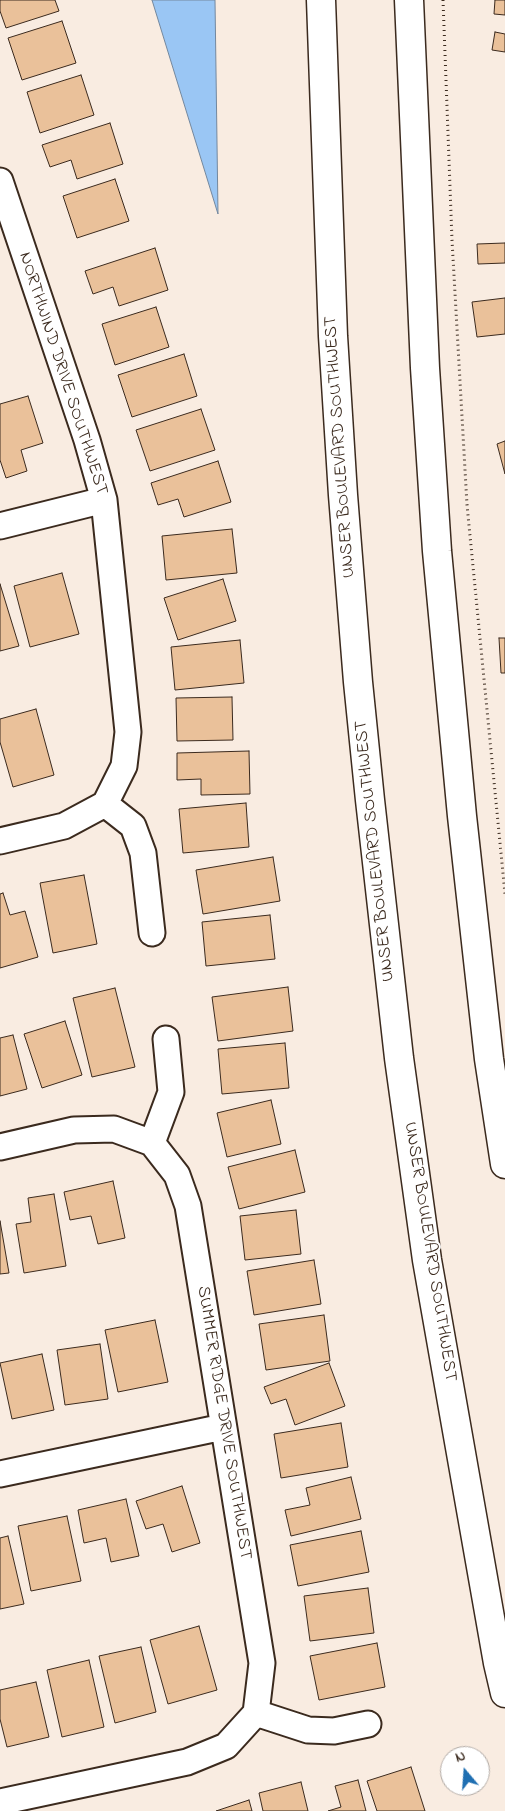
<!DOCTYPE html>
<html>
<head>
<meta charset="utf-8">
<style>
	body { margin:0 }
	#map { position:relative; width:505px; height:1811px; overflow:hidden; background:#f9ece1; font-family:"Indie Flower",sans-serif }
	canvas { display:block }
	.north { position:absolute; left:440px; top:1746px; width:50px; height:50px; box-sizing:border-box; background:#fff; border:1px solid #b1aaa5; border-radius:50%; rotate:342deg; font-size:14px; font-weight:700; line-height:20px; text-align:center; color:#3b2a1e }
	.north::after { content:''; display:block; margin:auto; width:18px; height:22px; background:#1f6fb2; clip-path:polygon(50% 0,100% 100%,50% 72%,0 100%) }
</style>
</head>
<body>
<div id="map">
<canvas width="505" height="1811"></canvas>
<div class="north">N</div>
</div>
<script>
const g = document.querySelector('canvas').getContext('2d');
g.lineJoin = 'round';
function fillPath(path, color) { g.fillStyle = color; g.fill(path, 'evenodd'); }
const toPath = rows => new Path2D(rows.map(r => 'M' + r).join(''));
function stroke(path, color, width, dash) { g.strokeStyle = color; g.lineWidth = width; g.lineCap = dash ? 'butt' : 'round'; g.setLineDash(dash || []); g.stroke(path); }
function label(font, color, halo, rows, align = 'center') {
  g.font = font + ' "Indie Flower",sans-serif'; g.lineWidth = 4; g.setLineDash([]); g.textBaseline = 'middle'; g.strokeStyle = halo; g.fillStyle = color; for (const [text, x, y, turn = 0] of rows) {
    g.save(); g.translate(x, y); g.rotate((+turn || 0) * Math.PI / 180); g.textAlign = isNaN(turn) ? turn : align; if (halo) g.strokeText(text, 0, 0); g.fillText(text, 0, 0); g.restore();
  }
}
const water = toPath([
	[152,0,215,0,218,214,152,0]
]);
fillPath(water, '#9ac6f4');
stroke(water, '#74889e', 1);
const building = toPath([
	[0,0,55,0,59,11,6,28,0,11,0,0],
	[495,0,505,0,505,15,494,14,495,0],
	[62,21,76,63,22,80,8,38,62,21],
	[495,32,505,34,505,52,492,50,495,32],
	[81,75,94,115,40,133,27,92,81,75],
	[110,123,123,164,77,179,71,160,50,167,42,145,110,123],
	[115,179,129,221,77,238,63,196,115,179],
	[505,243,505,263,478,264,477,244,505,243],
	[155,248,168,290,119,306,113,287,93,294,85,271,155,248],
	[505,298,505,334,477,337,472,302,505,298],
	[156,307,169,347,115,365,102,324,156,307],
	[184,354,197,396,132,417,118,375,184,354],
	[28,396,43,443,21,450,27,471,6,478,0,460,0,404,28,396],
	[201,409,215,450,150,471,136,430,201,409],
	[505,441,505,474,497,444,505,441],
	[218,461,231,502,184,517,178,499,158,505,151,483,218,461],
	[232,529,237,573,166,580,162,536,232,529],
	[62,573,79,634,30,647,14,586,62,573],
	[223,579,236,621,178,640,164,598,223,579],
	[0,584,19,646,0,651,0,584],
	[499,638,505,638,505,673,501,673,499,638],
	[240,640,244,683,175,690,171,647,240,640],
	[232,697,233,740,177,741,176,698,232,697],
	[36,709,54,775,13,787,0,742,0,719,36,709],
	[249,751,250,794,201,795,201,779,177,780,177,753,249,751],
	[246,803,249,847,183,853,179,809,246,803],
	[273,857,280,901,203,914,196,870,273,857],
	[84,875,97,944,53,953,40,883,84,875],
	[3,893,10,915,25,911,38,957,0,968,0,894,3,893],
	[270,915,275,959,206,966,202,922,270,915],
	[288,987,293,1031,218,1041,212,997,288,987],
	[115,988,135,1067,92,1077,73,998,115,988],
	[65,1021,82,1075,42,1088,24,1034,65,1021],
	[13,1035,27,1089,0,1096,0,1038,13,1035],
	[285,1043,289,1088,222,1094,218,1049,285,1043],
	[271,1100,281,1144,227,1157,217,1113,271,1100],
	[295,1150,305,1192,239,1209,228,1167,295,1150],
	[113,1181,125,1238,98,1244,91,1216,70,1220,64,1192,113,1181],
	[54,1194,66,1266,24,1273,16,1224,31,1222,28,1198,54,1194],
	[296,1210,301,1254,245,1260,240,1216,296,1210],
	[0,1221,9,1273,0,1274,0,1221],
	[314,1260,321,1304,254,1315,247,1271,314,1260],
	[324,1315,330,1361,266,1370,259,1324,324,1315],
	[155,1320,168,1382,118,1392,105,1330,155,1320],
	[100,1344,108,1399,65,1405,57,1350,100,1344],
	[42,1354,54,1410,12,1419,0,1363,42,1354],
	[329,1363,345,1406,295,1425,286,1399,271,1404,264,1387,329,1363],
	[341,1423,348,1467,281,1478,274,1434,341,1423],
	[351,1477,361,1519,291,1536,285,1510,310,1505,306,1488,351,1477],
	[182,1486,200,1543,172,1552,163,1524,146,1529,136,1501,182,1486],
	[126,1499,139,1556,111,1562,106,1538,84,1543,78,1510,126,1499],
	[67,1516,81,1581,31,1591,18,1526,67,1516],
	[361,1531,369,1572,298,1586,290,1545,361,1531],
	[8,1536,24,1604,0,1609,0,1538,8,1536],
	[368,1588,374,1633,310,1641,304,1596,368,1588],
	[199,1626,217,1690,168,1704,150,1640,199,1626],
	[377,1643,385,1687,319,1700,310,1656,377,1643],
	[141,1647,156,1712,115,1723,99,1656,141,1647],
	[89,1660,104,1727,62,1737,47,1670,89,1660],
	[36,1682,49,1737,7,1747,0,1719,0,1690,36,1682],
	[411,1767,425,1811,377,1811,367,1781,411,1767],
	[358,1780,366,1811,328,1811,341,1807,335,1786,358,1780],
	[301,1782,308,1811,263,1811,259,1793,301,1782],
	[249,1800,252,1811,216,1811,249,1800]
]);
fillPath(building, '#eac19a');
stroke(building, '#3b2a1e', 1);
const minor = toPath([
	[0,181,87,440,104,500,128,732,124,766,105,804],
	[0,526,104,500],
	[0,841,64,826,105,804,133,826,143,853,152,933],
	[152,1143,177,1175,188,1206,262,1663,256,1713],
	[0,1147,74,1130,114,1129,152,1143,171,1092,166,1039],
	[0,1474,223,1427],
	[0,1802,187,1762,226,1746,256,1713,308,1730,334,1731,368,1724]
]);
const secondary = toPath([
	[321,0,333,336,343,495,358,682,370,800,399,1058,427,1260,498,1663,505,1693],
	[409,0,425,368,437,551,462,816,489,1059,505,1164]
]);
stroke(minor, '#3b2a1e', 29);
stroke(secondary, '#3b2a1e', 31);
stroke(toPath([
	[443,0,452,240,467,505,505,894]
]), '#3b2a1e', 3, [1, 4]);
stroke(minor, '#fff', 25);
stroke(secondary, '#fff', 28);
label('18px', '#3b2a1e', '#fff', [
	["NORTHWIND DRIVE SOUTHWEST",62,374,72],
	["UNSER BOULEVARD SOUTHWEST",341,447,-94],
	["UNSER BOULEVARD SOUTHWEST",376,851,-96],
	["UNSER BOULEVARD SOUTHWEST",429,1252,81],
	["SUMMER RIDGE DRIVE SOUTHWEST",223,1423,81]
]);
</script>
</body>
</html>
